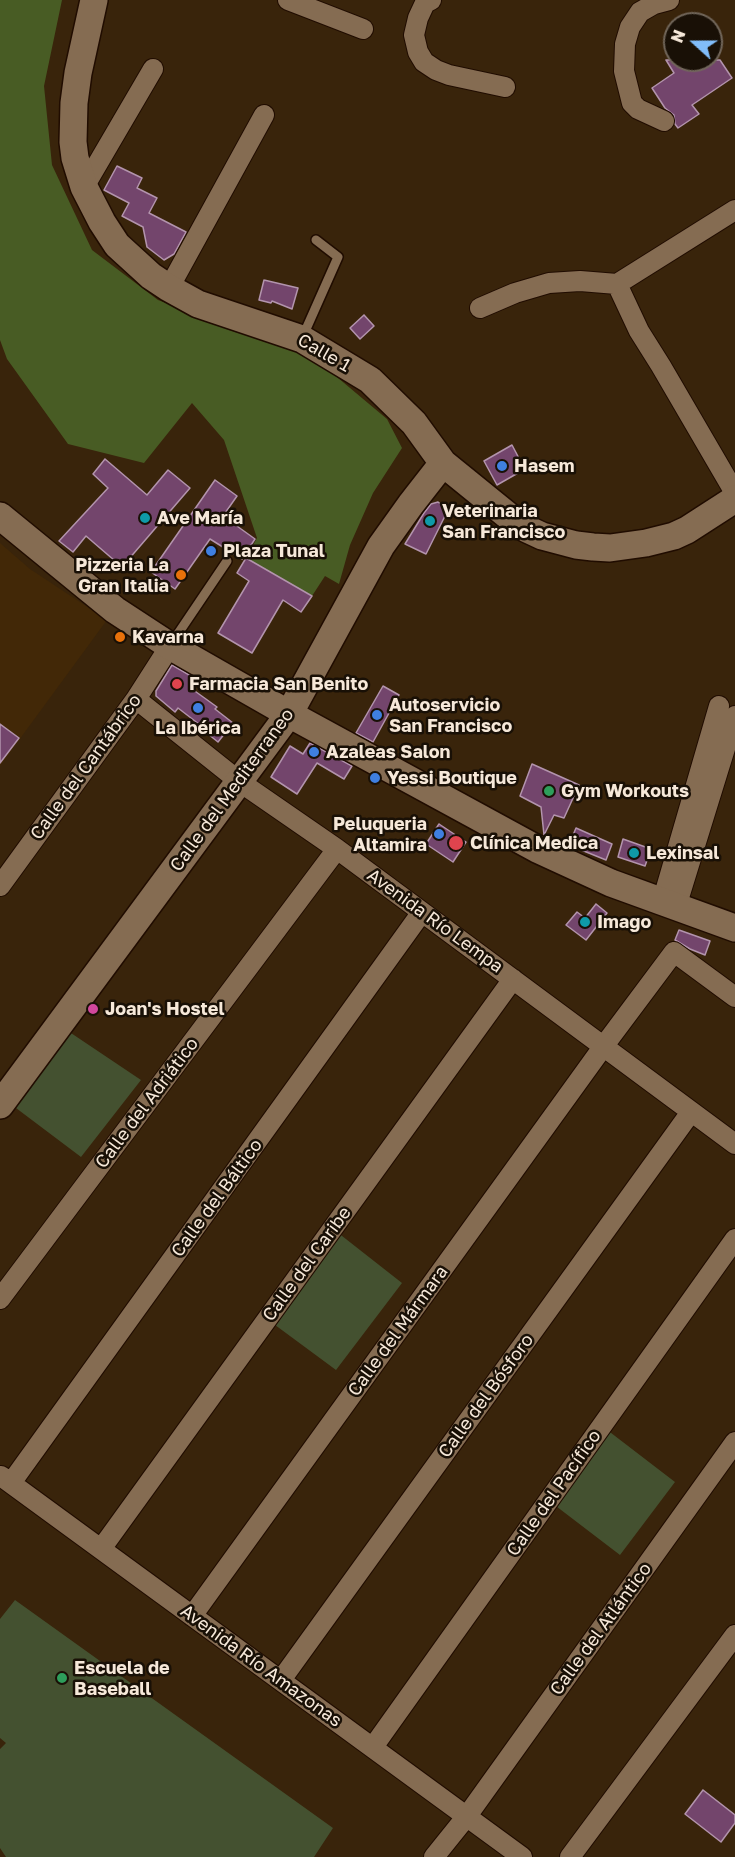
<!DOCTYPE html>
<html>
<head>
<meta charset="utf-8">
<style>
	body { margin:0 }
	#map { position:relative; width:735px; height:1857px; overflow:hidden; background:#39240b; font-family:"Golos Text",sans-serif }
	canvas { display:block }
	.north { position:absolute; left:663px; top:12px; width:60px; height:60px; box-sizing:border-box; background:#191006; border:2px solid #71665a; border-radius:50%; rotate:291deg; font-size:16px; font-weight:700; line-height:24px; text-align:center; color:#f6e8d9 }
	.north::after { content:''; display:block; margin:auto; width:21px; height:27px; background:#81bdfa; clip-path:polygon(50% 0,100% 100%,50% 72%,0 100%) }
</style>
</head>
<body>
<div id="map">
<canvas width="735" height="1857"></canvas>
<div class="north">N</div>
</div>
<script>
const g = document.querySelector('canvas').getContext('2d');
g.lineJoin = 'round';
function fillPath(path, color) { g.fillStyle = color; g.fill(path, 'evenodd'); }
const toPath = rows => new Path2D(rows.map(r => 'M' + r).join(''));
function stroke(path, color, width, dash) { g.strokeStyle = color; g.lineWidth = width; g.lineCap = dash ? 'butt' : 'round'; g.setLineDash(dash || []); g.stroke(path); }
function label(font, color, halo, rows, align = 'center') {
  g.font = font + ' "Golos Text",sans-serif'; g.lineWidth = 5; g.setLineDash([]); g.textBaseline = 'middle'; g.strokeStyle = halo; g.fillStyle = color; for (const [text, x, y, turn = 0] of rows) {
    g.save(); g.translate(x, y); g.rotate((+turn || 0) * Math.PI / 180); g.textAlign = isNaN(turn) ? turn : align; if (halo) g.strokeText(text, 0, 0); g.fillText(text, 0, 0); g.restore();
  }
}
fillPath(toPath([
	[0,543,30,569,107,620,0,766]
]), '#422807');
fillPath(toPath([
	[62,1027,141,1080,81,1157,8,1102],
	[337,1232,402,1283,336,1370,271,1322],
	[602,1426,675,1482,620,1555,548,1500],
	[15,1600,333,1828,314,1857,6,1857,0,1848,0,1749,6,1743,0,1738,0,1619]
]), '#445130');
fillPath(toPath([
	[0,0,62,0,44,86,52,165,92,250,158,300,289,347,325,367,387,419,402,448,373,493,350,545,339,584,325,576,312,596,246,558,257,538,224,440,192,403,144,463,68,444,7,359,0,340]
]), '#485c24');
const building = toPath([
	[666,60,720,60,732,78,692,105,699,114,678,128,675,124,674,115,665,108,652,88,674,73,666,60],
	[117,166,142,178,137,188,157,198,149,213,186,232,174,254,164,260,147,247,143,227,122,216,129,203,104,190,117,166],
	[264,280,298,288,292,309,272,301,271,303,259,300,264,280],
	[364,315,374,326,360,339,350,328,364,315],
	[512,445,522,464,515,468,518,473,497,485,484,461,512,445],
	[105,459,147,495,168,470,190,488,122,567,86,536,73,552,59,541,108,488,93,474,105,459],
	[215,480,237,496,223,516,255,539,242,559,210,539,175,589,151,572,215,480],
	[438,502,448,510,426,554,405,544,424,513,431,504,438,502],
	[246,558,312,596,301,612,283,600,252,653,218,633,249,581,237,573,246,558],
	[172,665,198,680,192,689,217,707,215,709,233,723,218,742,203,730,204,728,178,708,175,712,156,696,156,691,172,665],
	[383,686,399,695,373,742,356,733,383,686],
	[0,724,19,738,0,763,0,724],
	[310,743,352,766,344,779,317,763,297,794,271,777,290,746,303,754,310,743],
	[532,764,579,785,564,818,554,815,544,835,541,807,520,796,532,764],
	[439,824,466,842,453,862,426,844,439,824],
	[576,828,612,844,606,860,569,845,576,828],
	[623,839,651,849,645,866,618,857,623,839],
	[596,904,607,913,586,940,566,925,577,912,585,918,596,904],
	[679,930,710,941,705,955,690,949,675,940,679,930],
	[703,1790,735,1815,735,1823,721,1842,685,1814,703,1790]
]);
fillPath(building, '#73456c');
stroke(building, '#b394ad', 1.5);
const lane = toPath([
	[303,336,338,257,316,240],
	[171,644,227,561]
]);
const street = toPath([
	[288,0,363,29],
	[431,0,425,3,418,18,414,35,418,52,424,62,436,70,449,75,505,87],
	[664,121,638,109,632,103,624,71,625,44,630,27,640,12,654,4,669,0],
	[84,187,153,69],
	[617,284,639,331,661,366,735,493],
	[169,288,264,115],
	[480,308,515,293,549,283,580,281,617,284,735,210],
	[136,699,240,782,337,849,735,1144],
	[0,886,136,699,170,646],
	[662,902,719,706],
	[676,907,735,716],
	[0,1299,337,849],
	[1,1476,522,1857],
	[11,1483,422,912],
	[101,1549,513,979],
	[192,1616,603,1047,674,952,735,997],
	[281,1680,691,1112],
	[373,1747,735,1239],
	[434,1857,467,1816,735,1442],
	[570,1857,735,1635]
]);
const secondary = toPath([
	[94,0,78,73,74,103,73,142,75,158,84,187,102,222,117,245,151,276,169,288,198,304,302,339,370,380,414,423,443,463,512,519,527,529,542,536,576,545,593,547,610,548,646,543,674,536,687,530,735,499],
	[0,516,115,610,170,646,289,714,537,849,611,883,735,928],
	[0,1105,289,714,381,546,411,504,443,463]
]);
stroke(lane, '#200c00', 12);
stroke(street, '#200c00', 22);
stroke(secondary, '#200c00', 30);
stroke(lane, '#856c52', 9);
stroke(street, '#856c52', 20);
stroke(secondary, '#856c52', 27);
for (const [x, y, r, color] of [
	[502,466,6,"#3f7fe0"],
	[145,518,6,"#0f9aa8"],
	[430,521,6,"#0f9aa8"],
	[211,551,6,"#3f7fe0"],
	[181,575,6,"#e8710a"],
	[120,637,6,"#e8710a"],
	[177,684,6,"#e0444e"],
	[198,708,6,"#3f7fe0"],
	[377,715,6,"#3f7fe0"],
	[314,752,6,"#3f7fe0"],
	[375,778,6,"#3f7fe0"],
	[549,791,6,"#2e9e5b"],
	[439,834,6,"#3f7fe0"],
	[456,843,8,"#e0444e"],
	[634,853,6,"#0f9aa8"],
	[585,922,6,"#0f9aa8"],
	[93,1009,6,"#d1479c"],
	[62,1678,6,"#2e9e5b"]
]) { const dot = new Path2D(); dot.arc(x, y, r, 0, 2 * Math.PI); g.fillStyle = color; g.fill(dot); stroke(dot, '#191006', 2); }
label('18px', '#f6e8d9', '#191006', [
	["Calle 1",324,353,30],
	["Calle del Cantábrico",86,767,-54],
	["Calle del Mediterraneo",232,790,-54],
	["Avenida Río Lempa",435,921,36],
	["Calle del Adriático",147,1103,-53],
	["Calle del Báltico",217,1198,-54],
	["Calle del Caribe",307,1264,-54],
	["Calle del Mármara",398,1331,-54],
	["Calle del Bósforo",486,1396,-54],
	["Calle del Pacífico",554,1493,-55],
	["Calle del Atlántico",601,1629,-54],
	["Avenida Río Amazonas",261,1666,36]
]);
label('bold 18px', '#f6e8d9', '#191006', [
	["Hasem",514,466],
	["Veterinaria",442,511],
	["San Francisco",442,532],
	["Ave María",157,518],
	["Plaza Tunal",223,551],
	["Pizzeria La",169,565,"right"],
	["Gran Italia",169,586,"right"],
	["Kavarna",132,637],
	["Farmacia San Benito",189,684],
	["Autoservicio",389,705],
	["San Francisco",389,726],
	["La Ibérica",198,728,"center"],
	["Azaleas Salon",326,752],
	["Yessi Boutique",387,778],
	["Gym Workouts",561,791],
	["Peluqueria",427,824,"right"],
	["Altamira",427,845,"right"],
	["Clínica Medica",470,843],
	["Lexinsal",646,853],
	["Imago",597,922],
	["Joan's Hostel",105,1009],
	["Escuela de",74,1668],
	["Baseball",74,1689]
], 'left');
</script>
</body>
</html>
